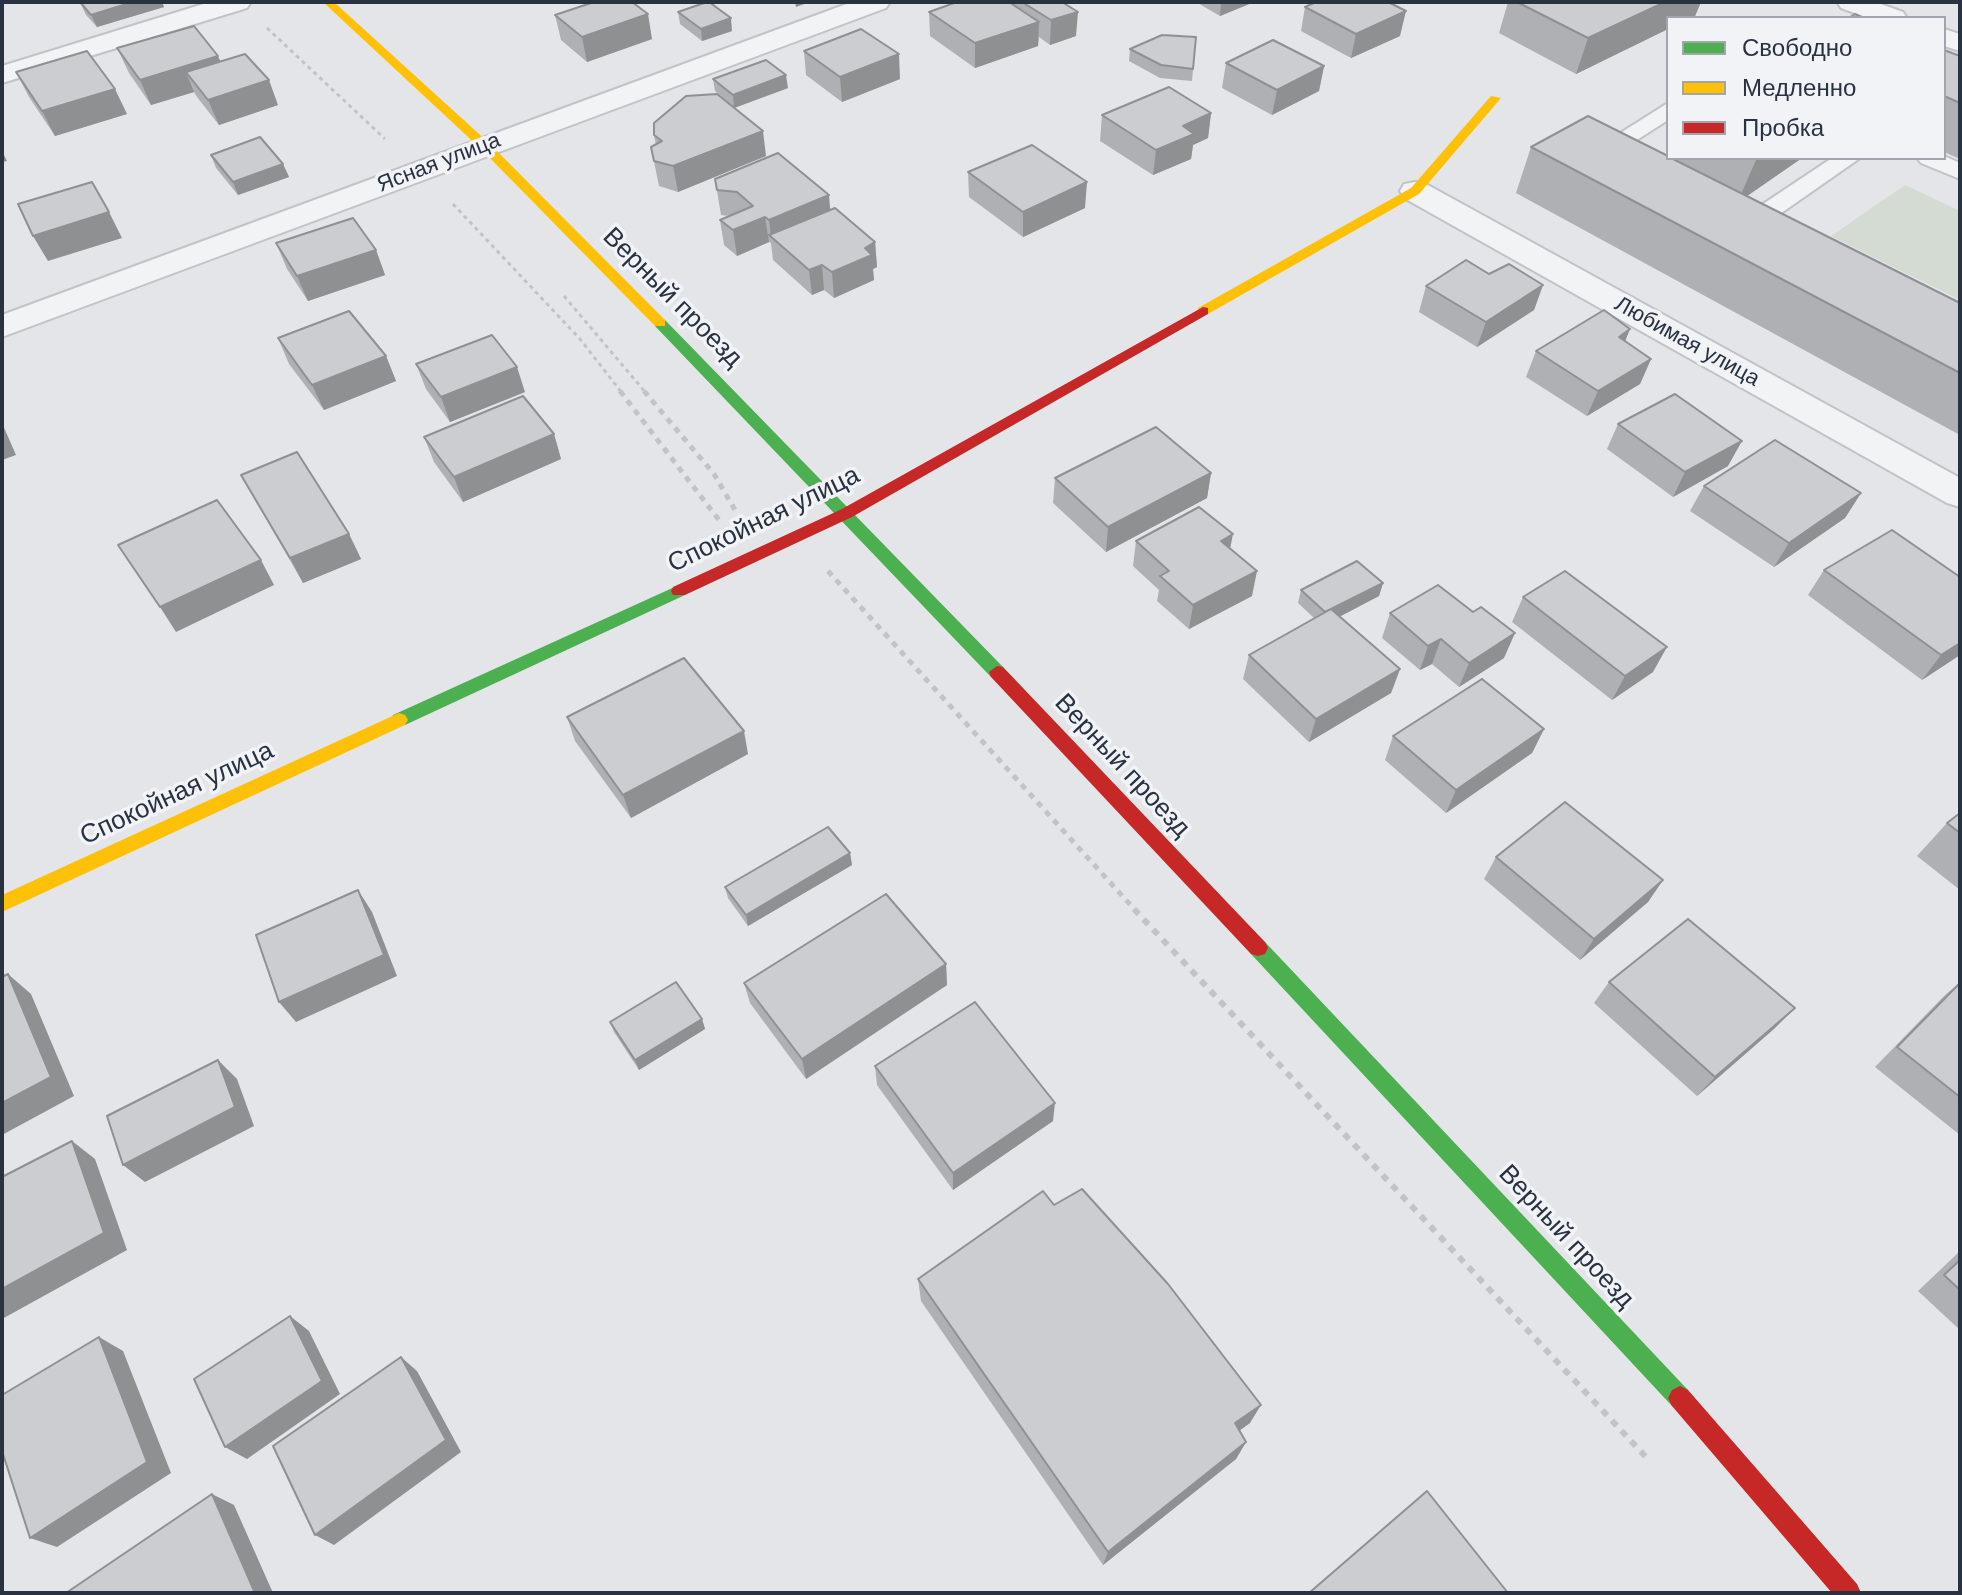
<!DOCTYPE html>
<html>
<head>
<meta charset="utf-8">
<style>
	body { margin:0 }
	#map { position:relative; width:1962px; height:1595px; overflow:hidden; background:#e3e5e8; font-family:Helvetica,sans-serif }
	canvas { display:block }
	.frame { position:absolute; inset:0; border:4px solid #293241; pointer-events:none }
	.legend { position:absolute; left:1666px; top:16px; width:280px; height:144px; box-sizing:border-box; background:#f1f3f7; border:2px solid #a1a6ae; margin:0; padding:10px 14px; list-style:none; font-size:24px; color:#293241 }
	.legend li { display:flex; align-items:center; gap:16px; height:40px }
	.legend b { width:40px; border:2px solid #a1a6ae }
</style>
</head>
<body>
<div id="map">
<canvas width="1962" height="1595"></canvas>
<div class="frame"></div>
<ul class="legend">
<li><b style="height:10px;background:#4caf50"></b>Свободно</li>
<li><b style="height:10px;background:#ffc107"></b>Медленно</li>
<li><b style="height:10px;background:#c62828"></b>Пробка</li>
</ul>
</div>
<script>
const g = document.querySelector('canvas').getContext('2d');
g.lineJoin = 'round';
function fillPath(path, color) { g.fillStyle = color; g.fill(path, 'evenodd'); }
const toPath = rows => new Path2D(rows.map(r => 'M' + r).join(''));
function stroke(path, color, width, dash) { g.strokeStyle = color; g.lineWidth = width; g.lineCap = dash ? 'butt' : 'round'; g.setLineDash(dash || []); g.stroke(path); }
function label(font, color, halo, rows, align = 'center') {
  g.font = font + ' Helvetica,sans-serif'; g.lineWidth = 7; g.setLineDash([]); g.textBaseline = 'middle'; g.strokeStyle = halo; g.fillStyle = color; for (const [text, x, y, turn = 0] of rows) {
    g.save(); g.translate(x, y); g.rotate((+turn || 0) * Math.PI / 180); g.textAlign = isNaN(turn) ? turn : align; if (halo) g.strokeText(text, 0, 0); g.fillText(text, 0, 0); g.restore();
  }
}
fillPath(toPath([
	[1905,185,1960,211,1960,300,1831,236]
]), '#d3dbd3');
const lane = toPath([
	[1668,103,1668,120,1615,154,1620,159,1616,164,1600,164,1587,154,1668,103],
	[1944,156,1960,163,1960,179,1921,163,1917,158,1944,156],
	[1832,158,1860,158,1754,232,1736,232,1733,227,1736,222,1832,158]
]);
const street = toPath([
	[210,2,251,2,247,8,2,83,2,66,210,2],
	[852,2,890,2,886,8,2,337,2,315,852,2],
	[1837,2,1875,2,1903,12,1907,18,1868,18,1841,8,1837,2],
	[1944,29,1960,34,1960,51,1944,46,1944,29],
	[1415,182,1426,184,1960,478,1960,507,1947,503,1404,198,1400,191,1404,184,1415,182]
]);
stroke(lane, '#c1c3c6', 4);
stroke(street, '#c1c3c6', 4);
stroke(toPath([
	[267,28,385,139],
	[453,204,580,339,622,393],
	[564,296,646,393]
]), '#c2c3c8', 3, [4, 4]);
stroke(toPath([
	[620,391,719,520],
	[644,391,714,474,735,510],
	[828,571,1136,911]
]), '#c2c3c8', 5, [6, 6]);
stroke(toPath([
	[1134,909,1646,1457]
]), '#c2c3c8', 6, [7, 7]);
fillPath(lane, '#f2f3f5');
fillPath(street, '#f2f3f5');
fillPath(toPath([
	[660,319,665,320,1003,667,1005,672,1003,677,991,677,655,326,655,320,660,319],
	[679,585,687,591,685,595,405,725,393,725,390,720,393,715,679,585],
	[1258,940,1265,942,1688,1390,1692,1398,1688,1406,1680,1410,1672,1406,1251,954,1248,948,1251,942,1258,940]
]), '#4caf50');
fillPath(toPath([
	[323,2,334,2,489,143,665,320,665,326,655,326,481,149,323,2],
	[1491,96,1501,98,1419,194,1208,314,1198,314,1198,308,1411,188,1491,96],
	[399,713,405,715,408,720,405,725,2,912,2,895,399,713]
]), '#ffc107');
fillPath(toPath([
	[1203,307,1208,308,1208,314,852,517,685,595,673,595,671,591,673,587,842,509,1203,307],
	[997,666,1003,667,1265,942,1268,948,1265,954,1258,956,1251,954,991,677,989,672,997,666],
	[1680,1386,1688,1390,1857,1584,1861,1593,1832,1593,1672,1406,1668,1398,1672,1390,1680,1386]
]), '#c62828');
fillPath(toPath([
	[80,2,162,2,164,7,97,27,86,15],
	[957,2,1062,2,1076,36,1050,45,1039,37,1038,46,975,68,930,36,929,12],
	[1196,2,1254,2,1220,16],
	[1508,2,1701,2,1695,16,1691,18,1668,18,1668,29,1576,74,1499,33],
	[1305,7,1400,36,1351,58,1301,31],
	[678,12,732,31,702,41,680,24],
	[555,15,652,39,587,62,561,40],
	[1196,37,1192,81,1160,78,1129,61,1130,49],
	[117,48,221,61,278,105,219,125,197,97,194,92,151,105,129,73],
	[1944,50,1960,56,1960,159,1944,152],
	[804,51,900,79,842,102,806,75],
	[1226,63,1324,66,1319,91,1272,115,1222,88],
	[16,72,127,114,55,136,29,97],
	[713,79,788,88,734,108,715,91],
	[1211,113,1208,138,1193,145,1191,159,1153,175,1100,141,1102,115],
	[654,135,766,156,678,192,659,186,651,147,656,145],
	[1531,147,1668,158,1802,158,1747,196,1960,303,1960,435,1516,193],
	[211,155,283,164,289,177,238,195,216,168],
	[968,172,1085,208,1023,237,969,197],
	[715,179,830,210,875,242,877,267,873,269,874,280,834,298,824,290,812,295,773,260,771,243,769,242,737,256,724,245,720,220,729,216,721,215],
	[276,243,376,250,385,275,308,301,287,269],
	[1489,274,1543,285,1534,310,1477,347,1419,312,1426,286],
	[278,338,386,356,396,381,324,410,289,364],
	[1625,341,1651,359,1640,384,1587,416,1526,377,1536,351],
	[416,364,525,392,450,422,426,389],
	[1618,424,1728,466,1673,497,1607,449],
	[554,434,561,459,463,502,434,462,424,437],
	[1211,473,1207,498,1106,552,1053,503,1055,478],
	[241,475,349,534,361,559,303,583],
	[1704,486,1861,493,1845,518,1774,567,1690,511],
	[1136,541,1230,549,1252,596,1189,629,1157,601,1159,590,1133,566],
	[1824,570,1960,655,1922,680,1808,595],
	[1383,583,1379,596,1340,616,1400,669,1391,693,1309,742,1243,679,1249,655,1314,618,1298,603,1301,590],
	[1523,597,1653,672,1612,700,1512,622],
	[1473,612,1504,658,1459,687,1432,664,1420,670,1382,638,1390,613],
	[567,717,748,754,631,818,575,741],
	[1544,729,1532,753,1446,813,1385,760,1393,736],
	[1960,813,1960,890,1917,856,1947,823],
	[850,853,852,865,748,926,728,898,725,887],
	[1496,857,1663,880,1648,902,1580,960,1484,879],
	[946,964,947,985,806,1079,750,1003,744,983],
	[1609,982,1775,1028,1697,1096,1594,1003],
	[1960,982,1960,1135,1875,1067,1944,996],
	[702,1019,705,1029,639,1070,614,1032,610,1022],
	[875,1066,1053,1121,953,1190,877,1085],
	[1054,1205,1250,1423,1239,1430,1246,1442,1236,1459,1103,1565,921,1301,918,1279],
	[1960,1251,1960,1330,1918,1291]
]), '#afb0b3');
fillPath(toPath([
	[133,2,162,2,164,7,97,27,91,15],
	[795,2,810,2,796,7],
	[1221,2,1254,2,1220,16],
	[1665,2,1701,2,1695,16,1691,18,1668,18,1668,29,1576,74,1588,38],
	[1406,11,1400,36,1351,58,1356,34],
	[1078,12,1076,36,1050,45,1051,20],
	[648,14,652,39,587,62,582,37],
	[731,18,732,31,702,41,701,29],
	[1039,22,1038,46,975,68,975,43],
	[899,54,900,79,842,102,840,77],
	[218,56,229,81,186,72,194,92,151,105,140,80],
	[1324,66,1319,91,1272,115,1277,90],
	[786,75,788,88,734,108,733,95],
	[269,80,278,105,219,125,208,100],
	[115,89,127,114,55,136,42,111],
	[1211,113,1208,138,1193,145,1191,159,1153,175,1156,150,1183,126],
	[763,131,766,156,678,192,673,166],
	[2,151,7,161,2,162],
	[1757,158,1802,158,1737,203],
	[283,164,289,177,238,195,233,182],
	[1087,182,1085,208,1023,237,1023,212],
	[829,195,831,220,771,237,769,220],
	[109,212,122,238,48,261,33,236],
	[765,217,769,242,737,256,733,230],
	[875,242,877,267,873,269,874,280,834,298,832,272],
	[376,250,385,275,308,301,297,276],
	[822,265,824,290,812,295,809,270],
	[1543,285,1534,310,1477,347,1486,322],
	[1630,329,1620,354,1619,337],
	[386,356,396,381,324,410,312,385],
	[1651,359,1640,384,1587,416,1598,391],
	[517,367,525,392,450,422,441,397],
	[2,423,16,455,2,460],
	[554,434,561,459,463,502,454,477],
	[1742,441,1728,466,1673,497,1685,472],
	[1211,473,1207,498,1106,552,1108,527],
	[1861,493,1845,518,1774,567,1789,543],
	[349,534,361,559,303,583,290,558],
	[1233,534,1228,559,1221,541],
	[261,560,274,585,176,632,160,607],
	[1257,571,1252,596,1189,629,1193,605],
	[1383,583,1379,596,1322,626,1325,613],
	[1515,633,1504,658,1459,687,1469,663],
	[1441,639,1432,664,1420,670,1428,646],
	[1960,643,1960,655,1922,680,1941,655],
	[1667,647,1653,672,1612,700,1625,676],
	[1400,669,1391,693,1309,742,1316,719],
	[1544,729,1532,753,1446,813,1456,790],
	[744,731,748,754,631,818,623,795],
	[850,853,852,865,748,926,746,915],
	[1663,880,1648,902,1580,960,1594,939],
	[358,890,372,912,397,976,296,1022,279,1002],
	[946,964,947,985,806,1079,802,1059],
	[8,974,31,994,74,1096,2,1135,2,1103],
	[1795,1008,1775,1028,1697,1096,1715,1077],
	[702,1019,705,1029,639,1070,635,1060],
	[218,1060,237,1079,254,1126,145,1182,123,1165],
	[1055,1103,1053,1121,953,1190,953,1173],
	[72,1141,95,1159,127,1250,2,1319,2,1289],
	[290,1316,309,1331,340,1394,247,1459,225,1447],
	[99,1337,123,1351,171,1473,57,1547,30,1538],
	[401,1357,417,1371,461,1452,334,1545,315,1535],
	[1261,1405,1250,1423,1225,1441,1235,1423],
	[1246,1442,1236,1459,1103,1565,1108,1552],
	[212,1494,234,1505,273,1593,255,1593]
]), '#8e9092');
const building = toPath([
	[80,2,133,2,91,15,80,2],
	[594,2,632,2,648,14,582,37,555,15,594,2],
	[707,2,709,2,731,18,701,29,678,12,707,2],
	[957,2,1009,2,1039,22,975,43,929,12,957,2],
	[1022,2,1062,2,1078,12,1051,20,1022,2],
	[1316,2,1388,2,1406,11,1356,34,1305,7,1316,2],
	[1517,2,1665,2,1588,38,1517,2],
	[1855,14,1864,18,1849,18,1855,14],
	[194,26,218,56,140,80,117,48,194,26],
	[861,29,899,54,840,77,804,51,861,29],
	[1162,35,1196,37,1193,69,1161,65,1130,49,1162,35],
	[1273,40,1324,66,1277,90,1226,63,1273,40],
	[1944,50,1960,56,1960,103,1944,96,1944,50],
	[87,51,115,89,42,111,16,72,87,51],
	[245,54,269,80,208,100,186,72,245,54],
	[766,60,786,75,733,95,713,79,766,60],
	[1169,87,1211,113,1183,126,1194,134,1156,150,1102,115,1169,87],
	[717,94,763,131,673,166,654,161,651,147,662,141,654,135,654,123,686,96,717,94],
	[1588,116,1668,156,1668,158,1671,158,1960,303,1960,373,1531,147,1588,116],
	[260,137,283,164,233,182,211,155,260,137],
	[1032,145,1087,182,1023,212,968,172,1032,145],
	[778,153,829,195,769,220,765,217,733,230,720,220,753,206,737,192,717,190,715,179,778,153],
	[92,182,109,212,33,236,18,204,92,182],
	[835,208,875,242,865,248,872,255,832,272,822,265,809,270,769,235,835,208],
	[353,218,376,250,297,276,276,243,353,218],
	[1466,260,1489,274,1509,264,1543,285,1486,322,1426,286,1466,260],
	[1604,310,1630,329,1619,337,1651,359,1598,391,1536,351,1604,310],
	[349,311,386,356,312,385,278,338,349,311],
	[492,335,517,367,441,397,416,364,492,335],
	[1675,394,1742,441,1685,472,1618,424,1675,394],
	[523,396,554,434,454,477,424,437,523,396],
	[1156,427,1211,473,1108,527,1055,478,1156,427],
	[1775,440,1861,493,1789,543,1704,486,1775,440],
	[297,452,349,534,290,558,241,475,297,452],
	[217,500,261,560,160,607,118,545,217,500],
	[1199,507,1233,534,1221,541,1257,571,1193,605,1160,576,1169,571,1136,541,1199,507],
	[1892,530,1960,577,1960,643,1941,655,1824,570,1892,530],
	[1357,561,1383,583,1325,612,1301,590,1357,561],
	[1565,571,1667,647,1625,676,1523,597,1565,571],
	[1438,585,1473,612,1481,607,1515,633,1469,663,1441,639,1428,646,1390,613,1438,585],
	[1331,609,1400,669,1316,719,1249,655,1331,609],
	[684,658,744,731,623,795,567,717,684,658],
	[1482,679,1544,729,1456,790,1393,736,1482,679],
	[1565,802,1663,880,1594,939,1496,857,1565,802],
	[1960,813,1960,833,1947,823,1960,813],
	[828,827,850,853,746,915,725,887,828,827],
	[358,890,384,955,279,1002,256,935,358,890],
	[886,894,946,964,802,1059,744,983,886,894],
	[1688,919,1795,1008,1715,1077,1609,982,1688,919],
	[8,974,51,1077,2,1103,2,977,8,974],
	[676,982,702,1019,635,1060,610,1022,676,982],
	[1960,983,1960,1097,1897,1047,1960,983],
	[975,1002,1055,1103,953,1173,875,1066,975,1002],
	[218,1060,235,1107,123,1165,107,1116,218,1060],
	[72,1141,104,1233,2,1289,2,1177,72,1141],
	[1082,1189,1168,1284,1261,1405,1235,1423,1246,1442,1108,1552,918,1279,1043,1191,1054,1205,1082,1189],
	[1960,1260,1960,1290,1944,1275,1960,1260],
	[290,1316,322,1381,225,1447,194,1379,290,1316],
	[99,1337,147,1462,30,1538,2,1451,2,1395,99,1337],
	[401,1357,446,1440,315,1535,273,1446,401,1357],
	[1427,1491,1508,1593,1309,1593,1427,1491],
	[212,1494,255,1593,66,1593,212,1494]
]);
fillPath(building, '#cbcdd0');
stroke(building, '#8e9092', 2);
label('22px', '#293241', '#f1f3f7', [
	["Ясная улица",439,163,-21],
	["Любимая улица",1687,342,29]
]);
label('26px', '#293241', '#f1f3f7', [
	["Верный проезд",672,298,45],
	["Спокойная улица",764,520,-26],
	["Верный проезд",1122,766,47],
	["Спокойная улица",177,794,-25],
	["Верный проезд",1566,1237,47]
]);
</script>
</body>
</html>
